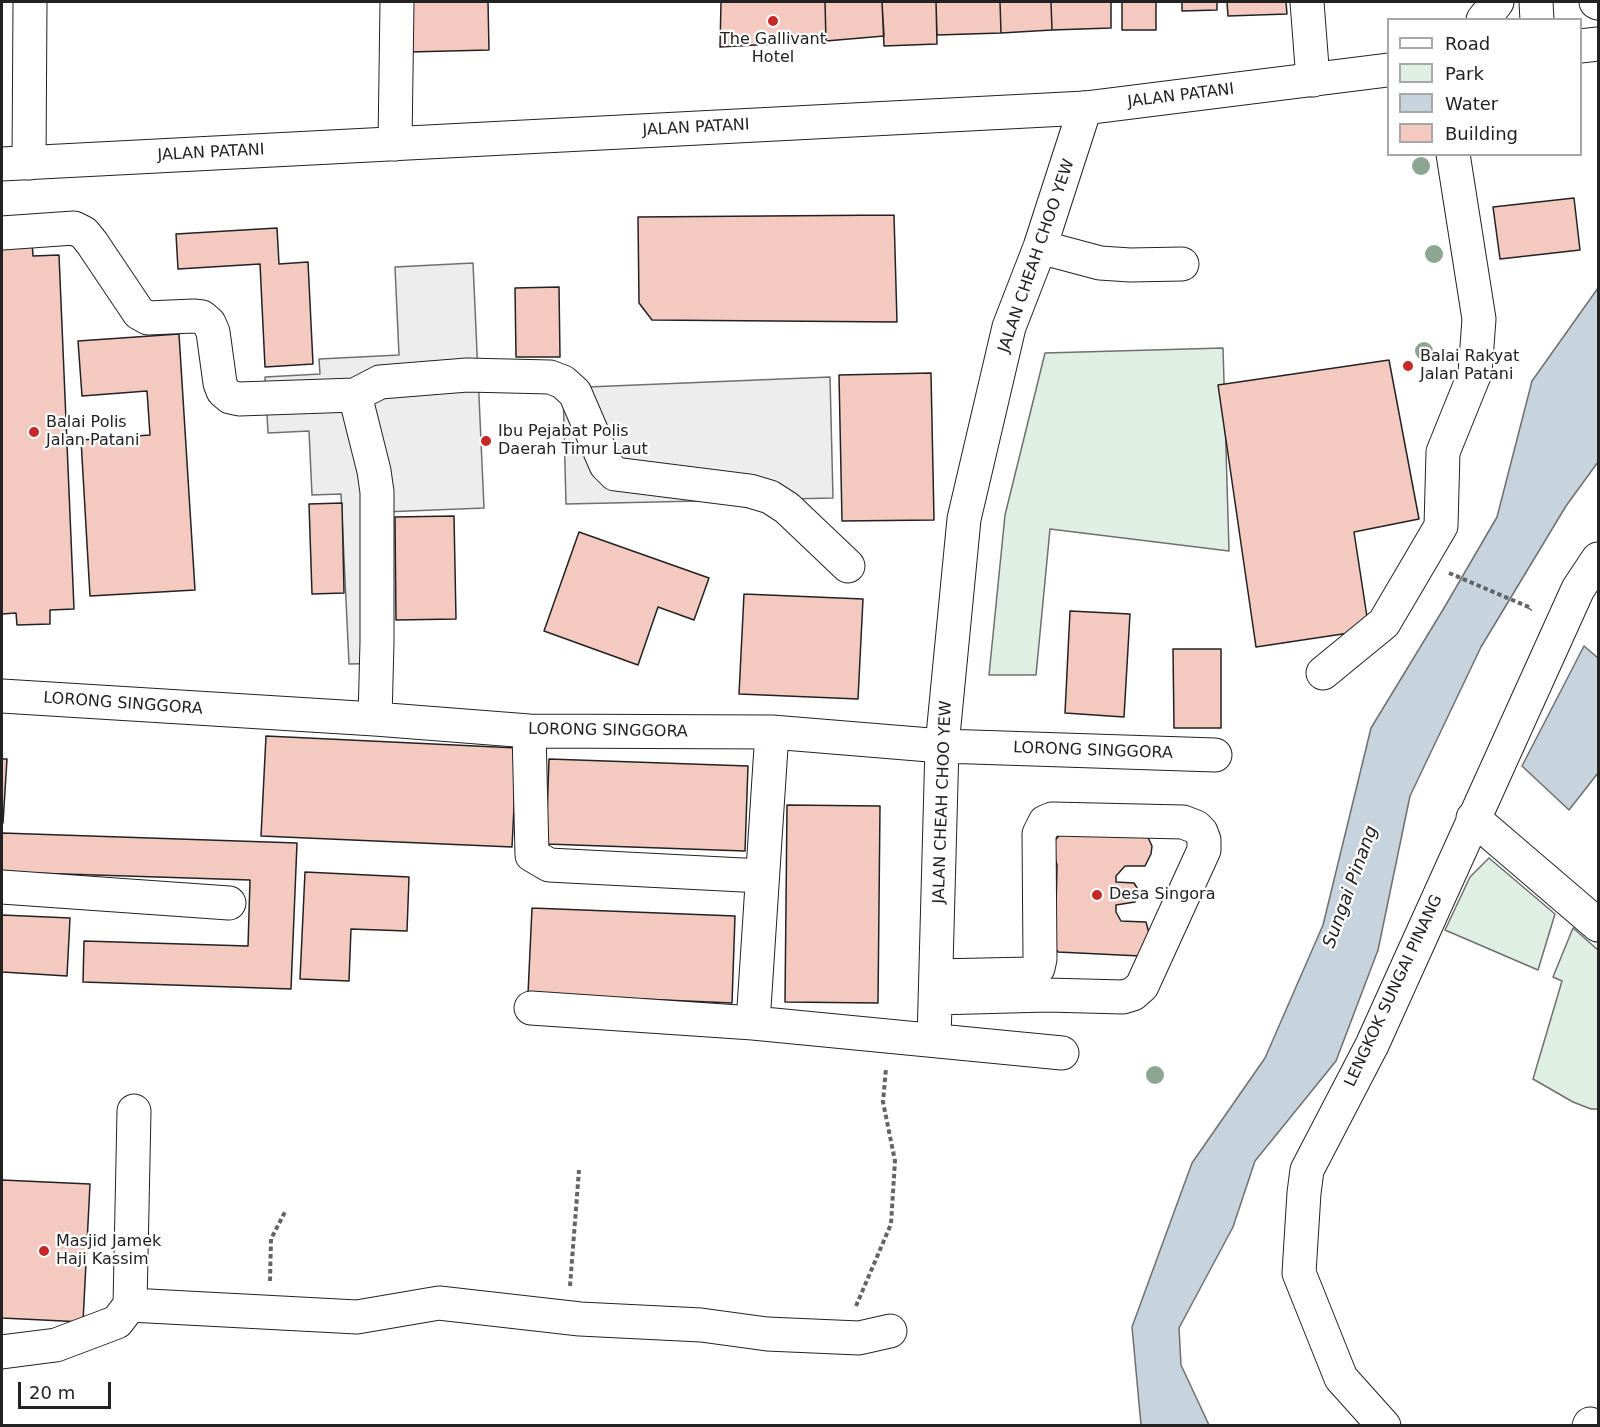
<!DOCTYPE html>
<html>
<head>
<meta charset="utf-8">
<style>
	body { margin:0 }
	#map { position:relative; width:1600px; height:1427px; overflow:hidden; background:#fff; font-family:"DejaVu Sans",sans-serif }
	canvas { display:block }
	.frame { position:absolute; inset:0; border:3px solid #222; pointer-events:none }
	.legend { position:absolute; left:1387px; top:18px; width:195px; height:138px; box-sizing:border-box; background:#fff; border:2px solid #a7a7a7; margin:0; padding:8px 10px; list-style:none; font-size:18px; color:#222 }
	.legend li { display:flex; align-items:center; gap:12px; height:30px }
	.legend b { width:30px; border:2px solid #a7a7a7 }
	.scale { position:absolute; left:18px; top:1382px; width:93px; height:27px; box-sizing:border-box; border:3px solid #222; border-top:0; padding-left:8px; font-size:18px; line-height:21px; white-space:nowrap; color:#222; -webkit-text-stroke:4px #fff; paint-order:stroke }
</style>
</head>
<body>
<div id="map">
<canvas width="1600" height="1427"></canvas>
<div class="frame"></div>
<ul class="legend">
<li><b style="height:8px;background:#fff"></b>Road</li>
<li><b style="height:16px;background:#e0efe3"></b>Park</li>
<li><b style="height:16px;background:#c7d3dd"></b>Water</li>
<li><b style="height:16px;background:#f3c9c0"></b>Building</li>
</ul>
<div class="scale">20 m</div>
</div>
<script>
const g = document.querySelector('canvas').getContext('2d');
g.lineJoin = 'round';
function fillPath(path, color) { g.fillStyle = color; g.fill(path, 'evenodd'); }
const toPath = rows => new Path2D(rows.map(r => 'M' + r).join(''));
function stroke(path, color, width, dash) { g.strokeStyle = color; g.lineWidth = width; g.lineCap = dash ? 'butt' : 'round'; g.setLineDash(dash || []); g.stroke(path); }
function label(font, color, halo, rows, align = 'center') {
  g.font = font + ' "DejaVu Sans",sans-serif'; g.lineWidth = 4.5; g.setLineDash([]); g.textBaseline = 'middle'; g.strokeStyle = halo; g.fillStyle = color; for (const [text, x, y, turn = 0] of rows) {
    g.save(); g.translate(x, y); g.rotate((+turn || 0) * Math.PI / 180); g.textAlign = isNaN(turn) ? turn : align; if (halo) g.strokeText(text, 0, 0); g.fillText(text, 0, 0); g.restore();
  }
}
const green = toPath([
	[1223,348,1229,551,1050,529,1036,675,989,675,1005,515,1045,353,1223,348],
	[1489,858,1555,914,1538,970,1445,930,1470,877,1489,858],
	[1573,928,1598,950,1598,1109,1591,1109,1573,1102,1533,1079,1562,981,1553,977,1573,928]
]);
fillPath(green, '#e0efe3');
stroke(green, '#6f6f6f', 1.5);
const parking = toPath([
	[473,263,484,508,384,512,391,663,349,664,341,494,312,495,309,431,268,433,265,377,320,374,319,359,399,355,395,267,473,263],
	[830,377,833,498,566,504,563,388,830,377]
]);
fillPath(parking, '#ededed');
stroke(parking, '#6f6f6f', 1.5);
const water = toPath([
	[1598,288,1598,462,1566,506,1481,647,1410,796,1378,950,1336,1061,1255,1161,1233,1227,1179,1328,1181,1365,1209,1425,1141,1425,1132,1327,1192,1163,1265,1058,1323,925,1371,728,1444,608,1497,517,1532,381,1598,288],
	[1584,646,1598,658,1598,773,1569,810,1522,766,1584,646]
]);
fillPath(water, '#c7d3dd');
stroke(water, '#6f6f6f', 1.5);
const building = toPath([
	[408,2,488,2,489,50,409,52,408,2],
	[721,2,825,2,826,41,720,47,721,2],
	[825,2,882,2,884,36,826,41,825,2],
	[882,2,936,2,937,44,884,46,882,2],
	[936,2,1000,2,1001,33,937,35,936,2],
	[1000,2,1051,2,1052,30,1001,33,1000,2],
	[1051,2,1111,2,1111,28,1052,30,1051,2],
	[1122,2,1156,2,1156,30,1122,30,1122,2],
	[1182,2,1217,2,1217,10,1182,11,1182,2],
	[1227,2,1286,2,1287,14,1228,16,1227,2],
	[1574,198,1580,250,1500,259,1493,207,1574,198],
	[894,215,897,322,652,320,639,303,638,217,894,215],
	[277,228,279,264,308,262,313,364,265,367,260,264,178,269,176,234,277,228],
	[32,241,33,256,59,255,74,609,50,610,50,624,17,625,16,613,2,614,2,242,32,241],
	[559,287,560,357,516,357,515,288,559,287],
	[179,334,195,590,90,596,81,440,150,435,147,391,82,396,78,341,179,334],
	[1389,360,1419,519,1354,532,1369,630,1256,647,1218,385,1389,360],
	[931,373,934,520,842,521,839,375,931,373],
	[342,503,344,593,312,594,309,504,342,503],
	[454,516,456,619,396,620,395,517,454,516],
	[579,532,709,578,694,620,658,607,638,665,544,631,579,532],
	[744,594,863,599,858,699,739,694,744,594],
	[1070,611,1130,614,1124,717,1065,713,1070,611],
	[1173,649,1221,649,1221,728,1174,728,1173,649],
	[266,736,517,748,512,847,261,836,266,736],
	[2,759,7,759,3,823,2,823,2,759],
	[549,759,748,766,745,851,546,844,549,759],
	[787,805,880,806,878,1003,785,1002,787,805],
	[1063,832,1146,833,1152,846,1151,854,1145,866,1125,866,1116,876,1116,882,1134,883,1139,891,1135,902,1116,905,1116,912,1121,921,1146,922,1149,933,1140,956,1058,952,1054,946,1052,923,1056,910,1057,865,1052,847,1056,839,1063,832],
	[2,833,297,843,291,989,83,982,84,941,248,946,250,880,2,872,2,833],
	[305,872,409,877,407,931,351,929,349,981,300,979,305,872],
	[532,908,735,916,732,1003,528,994,532,908],
	[2,915,70,918,67,976,2,972,2,915],
	[2,1180,90,1184,83,1322,2,1318,2,1180]
]);
fillPath(building, '#f3c9c0');
stroke(building, '#222', 1.5);
const minor = toPath([
	[1307,2,1313,80],
	[1536,2,1537,20],
	[395,144,397,2],
	[29,163,30,2],
	[2,233,74,228,84,233,92,243,139,313,148,318,193,316,202,317,209,323,213,332,220,383,223,391,230,397,239,399,355,395],
	[1040,247,1100,263,1130,265,1182,264],
	[1323,673,1384,623,1441,526,1443,452,1475,373,1479,319,1453,154],
	[2,696,375,719,529,731,772,732,942,746,1215,755],
	[375,719,377,642,377,492,374,471,355,395,380,382,467,375,550,377,563,382,575,393,606,465,615,474,750,491,770,497,787,508,848,566],
	[529,731,532,855,549,865,762,876],
	[1473,818,1598,925],
	[2,887,229,903],
	[936,998,1047,995,1123,997,1133,994,1142,986,1204,850,1204,840,1201,832,1196,827,1183,822,1052,819,1045,822,1039,834,1040,959,1038,968,1030,974,936,976],
	[531,1008,753,1023,1062,1053],
	[753,1023,772,732],
	[934,1040,942,746,964,519,1009,327,1040,247,1085,108],
	[130,1305,134,1111],
	[2,1352,56,1345,117,1322,130,1305,357,1317,439,1303,580,1319,701,1325,767,1334,859,1338,890,1331],
	[1384,1426,1341,1378,1299,1273,1304,1193,1307,1170,1372,1045,1578,589,1598,559],
	[1589,1426,1590,1424]
]);
const major = toPath([
	[1596,2,1598,3],
	[1483,20,1497,2],
	[1580,46,1598,44],
	[2,164,1085,108,1388,70]
]);
stroke(minor, '#222', 35);
stroke(major, '#222', 35);
stroke(toPath([
	[1449,573,1531,608,1530,610],
	[270,1281,271,1239,286,1210],
	[570,1286,579,1170],
	[856,1306,891,1224,895,1161,883,1102,886,1068]
]), '#646464', 4, [4.5, 3]);
stroke(minor, '#fff', 33);
stroke(major, '#fff', 33);
g.fillStyle = '#8da692';
for (const [x, y] of [
	[1421,166],
	[1434,254],
	[1424,351],
	[1155,1075]
]) { g.beginPath(); g.arc(x, y, 9, 0, 2 * Math.PI); g.fill(); }
for (const [x, y, r, color] of [
	[773,21,6,"#c62828"],
	[1408,366,6,"#c62828"],
	[34,432,6,"#c62828"],
	[486,441,6,"#c62828"],
	[1097,895,6,"#c62828"],
	[44,1251,6,"#c62828"]
]) { const dot = new Path2D(); dot.arc(x, y, r, 0, 2 * Math.PI); g.fillStyle = color; g.fill(dot); stroke(dot, '#fff', 2); }
label('16px', '#222', '#fff', [
	["The Gallivant",773,40,"center"],
	["Hotel",773,58,"center"],
	["Balai Rakyat",1420,357],
	["Jalan Patani",1420,375],
	["Balai Polis",46,423],
	["Jalan Patani",46,441],
	["Ibu Pejabat Polis",498,432],
	["Daerah Timur Laut",498,450],
	["Desa Singora",1109,895],
	["Masjid Jamek",56,1242],
	["Haji Kassim",56,1260]
], 'left');
label('16px', '#222', '#fff', [
	["JALAN PATANI",1181,96,-7],
	["JALAN PATANI",696,128,-3],
	["JALAN PATANI",211,153,-3],
	["JALAN CHEAH CHOO YEW",1037,256,-71],
	["LORONG SINGGORA",123,704,4],
	["LORONG SINGGORA",608,731,1],
	["LORONG SINGGORA",1093,751,2],
	["JALAN CHEAH CHOO YEW",943,802,-88],
	["LENGKOK SUNGAI PINANG",1394,991,-65]
]);
label('italic 18px', '#222', '#fff', [
	["Sungai Pinang",1351,887,-70]
]);
</script>
</body>
</html>
